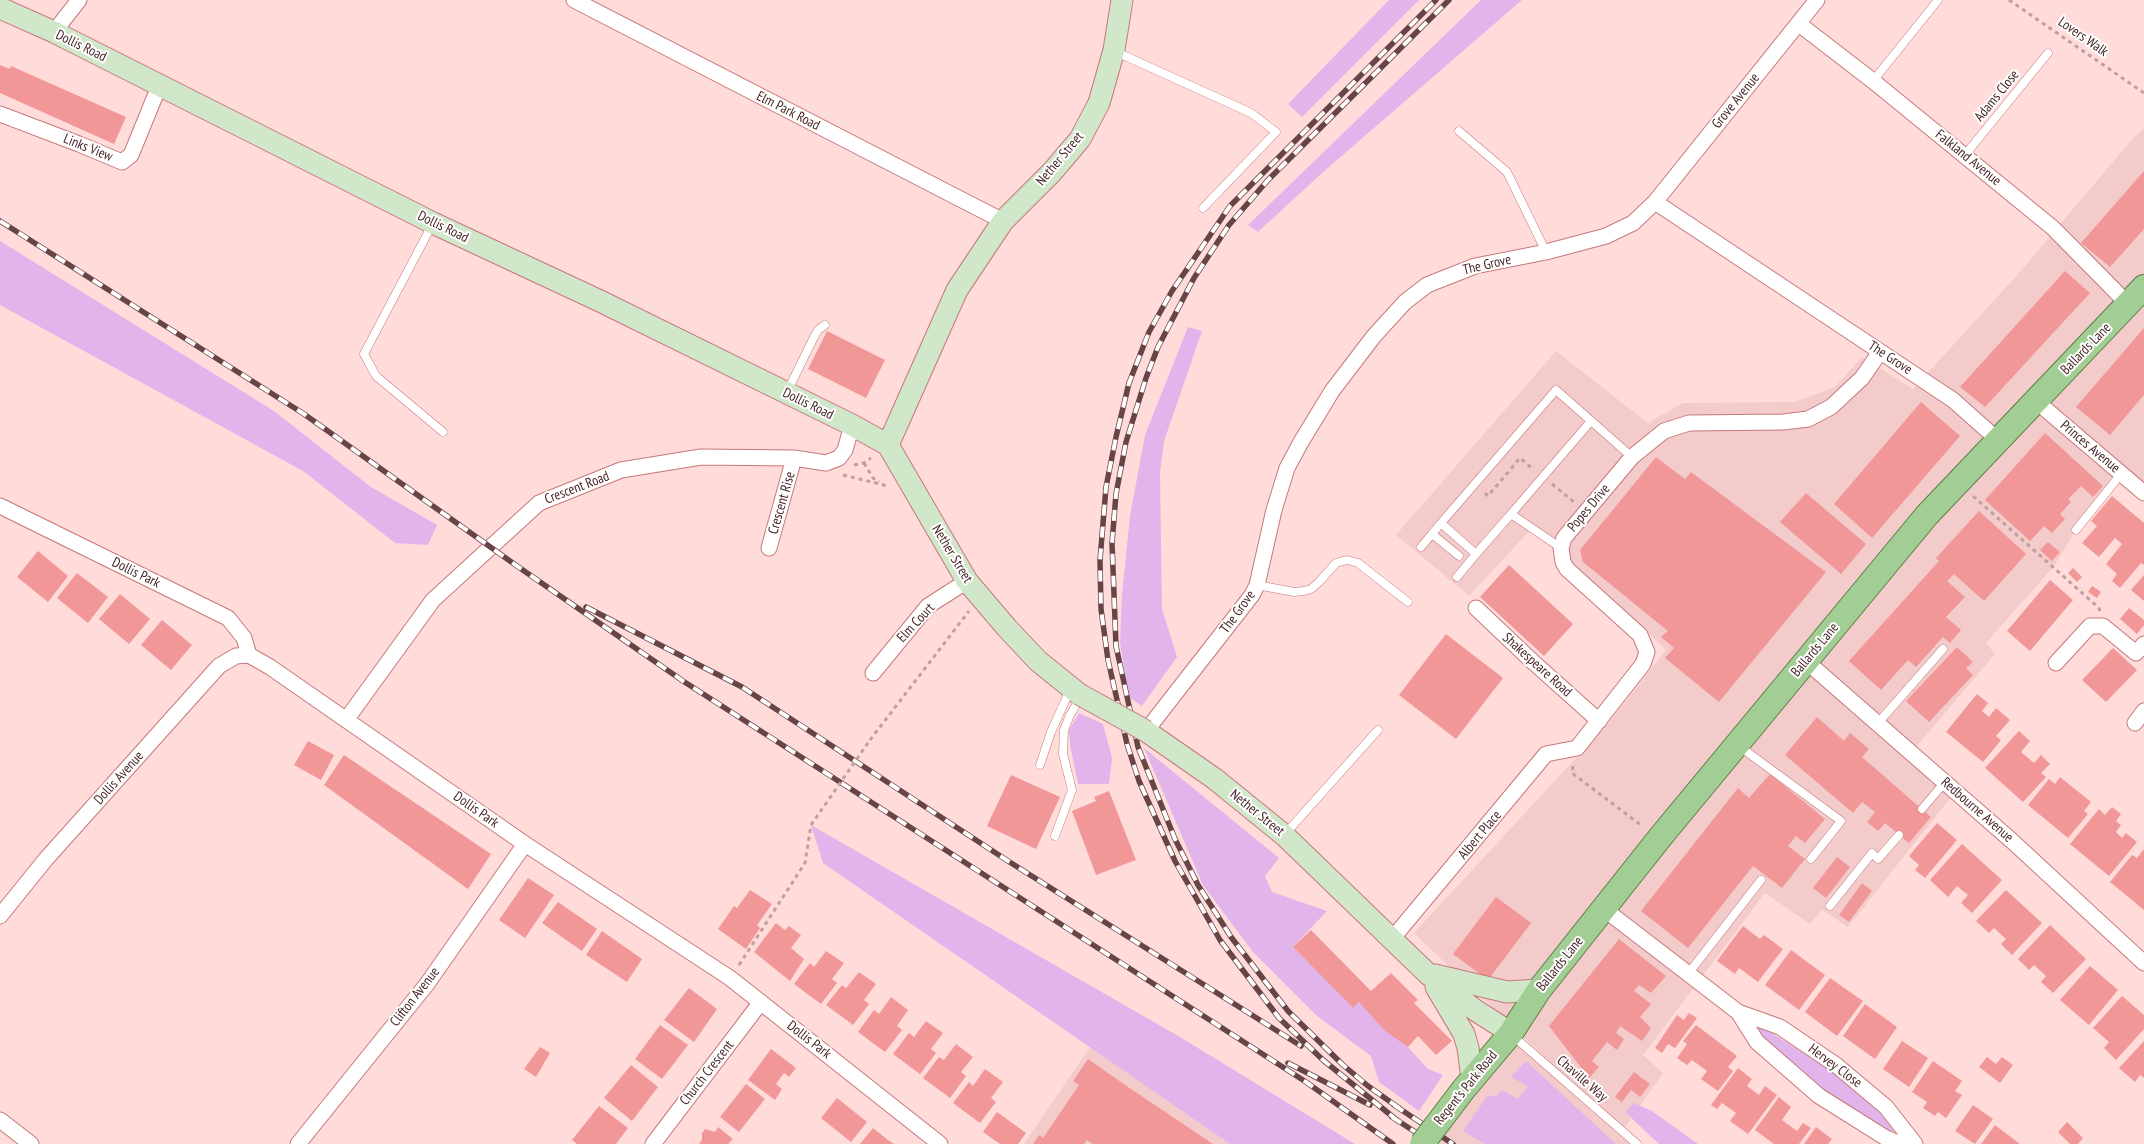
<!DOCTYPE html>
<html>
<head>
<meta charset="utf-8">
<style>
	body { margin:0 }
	canvas { display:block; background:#ffdbda }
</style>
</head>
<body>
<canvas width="2144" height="1144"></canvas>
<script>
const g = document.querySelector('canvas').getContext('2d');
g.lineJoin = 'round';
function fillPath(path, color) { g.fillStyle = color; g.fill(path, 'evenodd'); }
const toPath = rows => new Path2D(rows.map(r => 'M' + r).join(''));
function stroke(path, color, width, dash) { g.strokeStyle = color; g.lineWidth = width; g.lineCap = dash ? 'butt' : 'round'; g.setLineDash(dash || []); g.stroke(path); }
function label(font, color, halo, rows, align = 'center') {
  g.font = font + ' "PT Sans Narrow",sans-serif'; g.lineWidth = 4; g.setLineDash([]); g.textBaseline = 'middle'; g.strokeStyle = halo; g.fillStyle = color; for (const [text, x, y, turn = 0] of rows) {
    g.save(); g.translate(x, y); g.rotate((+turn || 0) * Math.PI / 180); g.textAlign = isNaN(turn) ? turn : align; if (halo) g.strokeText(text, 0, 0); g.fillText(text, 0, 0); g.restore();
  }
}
fillPath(toPath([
	[2144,128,2144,493,2122,474,2076,530,2054,566,1986,643,1995,654,1912,752,1955,792,1848,927,1822,910,1810,924,1765,893,1643,1055,1663,1073,1623,1130,1638,1144,1422,1144,1511,1033,1610,1119,1414,933,1611,720,1666,650,1534,526,1469,596,1396,535,1556,351,1648,423,1683,403,1794,402,1835,387,1862,357,1913,389,2019,273,2133,138],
	[1090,1047,1230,1144,1024,1144]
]), '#f2cbca');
fillPath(toPath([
	[1389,0,1419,0,1302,117,1288,104],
	[1481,0,1522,0,1322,173,1258,232,1248,225],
	[0,241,274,411,371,487,437,525,428,545,395,543,303,471,0,305],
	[1188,327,1202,331,1164,441,1160,473,1162,609,1177,657,1142,706,1129,697,1120,643,1122,595,1130,516,1145,435],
	[1079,713,1103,724,1112,758,1109,784,1078,784,1070,745,1069,730],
	[1144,748,1279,858,1265,876,1272,892,1327,911,1293,947,1353,1008,1359,1002,1406,1045,1428,1069,1443,1075,1419,1111,1379,1082,1371,1056,1317,1016,1253,952,1203,885],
	[811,825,1180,1037,1355,1144,1230,1144,823,863],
	[1757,1024,1839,1075,1871,1101,1895,1127,1892,1134,1833,1097,1801,1073,1753,1026],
	[1526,1061,1616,1144,1484,1144,1463,1131,1488,1095,1495,1097,1502,1090,1518,1099,1528,1086,1511,1077],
	[1634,1103,1652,1111,1698,1144,1659,1144,1625,1112]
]), '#e1b5ec');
fillPath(toPath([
	[0,65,10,69,11,66,126,117,114,144,0,93],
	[2144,171,2144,229,2110,267,2081,243],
	[2065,271,2090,293,1985,407,1960,387],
	[2144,328,2144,395,2110,435,2076,407],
	[827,331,885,360,866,398,808,369],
	[1921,402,1960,436,1872,538,1834,504],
	[2045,433,2103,486,2093,497,2081,486,2068,499,2071,502,2060,514,2065,519,2052,533,2044,526,2030,541,1985,500],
	[1656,457,1685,479,1691,472,1826,572,1719,702,1665,658,1674,648,1661,637,1668,631,1583,562,1580,550],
	[1806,493,1866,544,1841,574,1780,522],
	[2112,496,2144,523,2144,565,2141,563,2120,588,2112,581,2117,574,2106,564,2122,544,2115,538,2099,557,2082,543,2097,526,2091,521],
	[1979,511,2026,554,1984,601,1954,574,1947,581,1965,597,1946,617,1961,630,1950,643,1943,637,1916,667,1908,660,1881,690,1849,661,1939,561,1936,558],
	[2048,542,2060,552,2052,561,2040,550],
	[38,551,68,576,48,602,17,577],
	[1509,565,1573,624,1544,656,1480,597],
	[2073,568,2082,577,2077,582,2068,573],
	[77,573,108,597,88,623,57,598],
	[2144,575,2144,601,2131,590],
	[2050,580,2073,600,2030,651,2007,631],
	[2092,586,2101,592,2097,598,2088,592],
	[120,594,150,619,129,644,99,619],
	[2129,608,2144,620,2144,625,2137,634,2120,619],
	[162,620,192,645,171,670,141,645],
	[1446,634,1503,678,1456,739,1399,695],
	[1957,647,1973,662,1966,668,1973,675,1929,722,1906,701],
	[2113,648,2137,670,2106,702,2082,680],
	[1977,694,1988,703,1982,711,1989,717,1996,708,2010,720,1996,736,2001,740,1983,762,1946,732],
	[1817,717,1844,741,1850,733,1869,749,1862,757,1931,817,1909,843,1885,823,1878,831,1867,822,1875,812,1862,802,1853,813,1785,755],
	[2019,731,2030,741,2021,752,2034,763,2041,755,2050,764,2041,773,2046,777,2023,802,1985,768],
	[308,741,334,755,321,780,294,765],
	[344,755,491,854,468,889,324,785],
	[1770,774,1825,819,1805,843,1796,836,1788,846,1805,859,1782,888,1753,866,1688,948,1641,911,1738,788,1749,798],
	[1011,775,1060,797,1036,849,987,826],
	[2060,777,2091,802,2084,811,2088,814,2068,838,2028,805,2049,779,2055,784],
	[1109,791,1136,860,1096,875,1072,811,1096,801,1094,797],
	[2112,807,2121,814,2116,821,2121,825,2116,832,2122,838,2126,833,2137,842,2109,876,2070,844,2099,809,2105,815],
	[1937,823,1957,840,1925,878,1915,870,1919,865,1909,856],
	[1962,844,2002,880,1972,913,1961,903,1968,895,1957,886,1948,897,1930,880],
	[2144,849,2144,910,2110,882,2132,855,2137,858],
	[1837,857,1850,867,1826,898,1813,888],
	[528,878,554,895,525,938,499,920],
	[1862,883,1872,891,1849,922,1839,915],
	[750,890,772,904,757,925,760,928,746,949,718,929,734,906,737,908],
	[2006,890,2042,923,2012,955,2001,944,2006,939,1994,928,1989,933,1976,921],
	[1496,897,1531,923,1488,980,1453,954],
	[558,902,597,929,582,951,542,923],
	[776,923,785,930,789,926,801,935,791,948,804,959,790,981,754,952],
	[2050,925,2086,959,2053,993,2041,982,2046,976,2034,965,2029,970,2018,959],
	[1743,926,1760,939,1764,935,1783,949,1758,982,1739,968,1735,974,1717,961],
	[1311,930,1371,991,1391,973,1418,1000,1414,1003,1452,1041,1436,1055,1418,1036,1408,1047,1385,1031,1359,1002,1353,1008,1293,947],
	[602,931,642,959,627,982,586,955],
	[1619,939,1666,976,1651,993,1639,985,1634,991,1651,1004,1640,1017,1651,1028,1642,1041,1620,1026,1616,1033,1624,1039,1617,1050,1607,1042,1592,1061,1599,1067,1589,1078,1549,1026],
	[1791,950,1825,975,1799,1010,1765,985],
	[826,951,844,963,832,979,837,983,821,1004,794,984,810,963,814,967],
	[2090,966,2118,990,2089,1025,2060,1000],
	[859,972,876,984,864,1000,869,1004,853,1025,826,1005,842,985,846,988],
	[1830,978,1863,1001,1837,1036,1805,1012],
	[689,988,717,1009,694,1042,664,1020],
	[2122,996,2144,1015,2144,1029,2116,1060,2104,1048,2109,1042,2093,1028],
	[891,997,908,1010,897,1026,902,1030,885,1052,858,1032,874,1010,879,1014],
	[1865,1004,1897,1027,1875,1059,1843,1036],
	[1689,1013,1697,1018,1675,1048,1668,1044,1662,1053,1655,1048,1677,1015,1684,1020],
	[926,1021,943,1033,931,1049,936,1053,920,1074,893,1054,909,1033,914,1037],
	[660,1025,688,1045,662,1079,635,1059],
	[1696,1025,1737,1056,1728,1067,1733,1071,1718,1091,1701,1079,1707,1071,1692,1060,1687,1065,1677,1058,1687,1044,1683,1041],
	[1902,1041,1928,1058,1909,1087,1883,1069],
	[2144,1041,2144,1078,2140,1075,2135,1082,2119,1068],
	[956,1044,973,1057,961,1072,966,1076,950,1098,923,1078,939,1057,944,1060],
	[540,1047,550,1053,536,1077,524,1069],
	[771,1049,796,1068,789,1077,784,1073,776,1084,782,1089,775,1100,748,1080],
	[1987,1057,1996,1064,2002,1057,2013,1065,2000,1083,1979,1067],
	[1088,1059,1128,1087,1213,1144,1093,1144,1087,1140,1084,1144,1033,1144,1039,1135,1043,1138,1079,1085,1073,1081],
	[1933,1061,1962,1081,1955,1091,1962,1095,1946,1118,1938,1112,1935,1116,1923,1108,1927,1102,1912,1092],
	[631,1065,658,1087,632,1121,604,1098],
	[1738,1068,1752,1079,1747,1086,1759,1095,1765,1086,1777,1095,1748,1134,1730,1121,1736,1113,1722,1103,1717,1109,1711,1105],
	[985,1069,1003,1082,991,1098,996,1102,980,1123,953,1103,969,1082,973,1086],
	[1634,1072,1650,1084,1640,1097,1631,1090,1622,1102,1615,1097],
	[746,1084,765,1099,739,1132,720,1117],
	[1779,1097,1791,1107,1782,1120,1797,1131,1803,1123,1811,1128,1799,1144,1774,1144,1755,1130],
	[837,1098,867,1122,851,1142,821,1118],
	[1973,1105,1993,1119,1975,1144,1955,1131],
	[599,1106,628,1128,616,1144,577,1144,572,1140],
	[997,1112,1026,1133,1018,1144,1000,1144,983,1132],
	[2067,1122,2083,1138,2078,1144,2070,1144,2058,1132],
	[1995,1125,2020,1144,1981,1144],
	[718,1127,733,1139,728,1144,699,1144,702,1140,702,1133,705,1129,715,1132],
	[1816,1127,1832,1139,1828,1144,1804,1144],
	[873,1128,888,1140,894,1144,860,1144]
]), '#f29797');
const lane = toPath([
	[1114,51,1251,113,1276,132,1203,208],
	[1873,81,1938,0],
	[1459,131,1507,172,1546,252],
	[1965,155,2048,53],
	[432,225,364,354,376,376,443,432],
	[787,392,814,337,818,330,825,325],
	[1511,514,1591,421],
	[1441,523,1432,534,1459,556],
	[2076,530,2121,474],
	[1421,547,1432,534],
	[1561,548,1511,514,1476,554,1441,523,1556,390,1632,457],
	[1457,577,1476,554],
	[1257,585,1294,592,1304,591,1311,589,1319,582,1336,563,1347,560,1358,563,1408,602],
	[1878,723,1943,649],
	[1739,746,1841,821,1811,859],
	[1040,765,1051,732,1070,690],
	[1922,809,1945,782],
	[1286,833,1378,730],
	[1055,836,1072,790,1063,754,1064,730,1070,715,1081,697],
	[1830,906,1872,853,1878,859,1899,835],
	[1688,974,1761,880],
	[1512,1035,1637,1144]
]);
const street = toPath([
	[574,0,1003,221],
	[1799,24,1873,81,2053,228,2128,304],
	[54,32,79,0],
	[0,114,79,144,122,162,131,155,160,84],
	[1655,202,1817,0],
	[2036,401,2144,493],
	[0,506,228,618,244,638,249,655,270,667,525,844,730,978,940,1144],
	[769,548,794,458],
	[1476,608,1532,661,1599,721],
	[1806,661,2012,841,2144,963],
	[2056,663,2090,626,2103,626,2136,653,2144,644],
	[873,673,928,606,967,581],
	[346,720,433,600,539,503,621,470,701,457,794,458,826,463,839,458,845,450,852,425],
	[2135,723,2144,711],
	[1146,731,1252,595,1257,585,1274,510,1287,468,1301,442,1332,391,1374,336,1405,302,1427,285,1475,266,1546,252,1606,236,1633,223,1655,202,1953,400,1998,440],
	[1604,909,1738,1012,1780,1027,1836,1065,1886,1107,1915,1144],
	[0,916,46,859,219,666,236,656,249,655],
	[1392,939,1546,754,1577,748,1643,664,1647,652,1640,635,1567,569,1563,562,1561,548,1564,538,1632,457,1664,431,1689,423,1783,422,1808,419,1831,407,1862,378,1880,352],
	[1738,1012,1757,1042,1819,1096,1886,1138,1900,1144],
	[0,1120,31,1144],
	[298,1144,427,984,525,844],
	[653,1144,761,1002]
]);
const secondary = toPath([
	[0,8,54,32,433,223,600,301,852,425,888,445,967,581,1007,628,1038,661,1079,694],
	[888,445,957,290,1003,221,1052,172,1080,139,1099,103,1114,50,1122,0],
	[1146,731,1215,779,1284,835,1428,974,1475,1010,1511,1033],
	[1435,975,1507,992,1539,990],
	[1436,987,1464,1034,1468,1048,1472,1079]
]);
const primary = toPath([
	[1463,1090,1511,1033,1539,990,1662,835,1927,515,2144,287]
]);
stroke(lane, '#c77879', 9);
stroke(street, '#c77879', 17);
stroke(secondary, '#c77879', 23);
stroke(primary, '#5a7f41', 26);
stroke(toPath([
	[2009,0,2144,93],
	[864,463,873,478,879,482],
	[854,465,864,463,871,458],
	[843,475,888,486],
	[1552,484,1574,502],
	[1485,493,1488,496,1520,458,1533,469],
	[1973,496,2099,608,2100,611],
	[870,740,969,611],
	[1573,766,1572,773,1642,826],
	[739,965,805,863,811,825]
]), '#c29f9e', 3, [4, 4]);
stroke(lane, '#fff', 8);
stroke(street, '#fff', 15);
stroke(secondary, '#d0e7ca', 21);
stroke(primary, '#a2ce95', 24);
const rail = toPath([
	[0,221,304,414,517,566,683,681,1306,1082,1393,1144],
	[586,607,742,687,1008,861,1301,1046],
	[1288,1063,1370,1105],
	[1394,1105,1453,1144],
	[1399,1108,1368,1086,1343,1065,1288,1011,1231,937,1198,885,1175,839,1138,747,1116,646,1112,543,1116,494,1126,442,1146,378,1158,347,1194,278,1229,225,1268,180,1449,0],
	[1392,1117,1434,1144],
	[1398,1121,1323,1060,1279,1018,1220,940,1175,861,1139,781,1127,744,1108,660,1101,609,1100,560,1106,487,1116,437,1129,383,1149,332,1172,291,1230,206,1436,0]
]);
stroke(rail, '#674546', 5.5);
stroke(rail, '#fff', 4, [11]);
const secondaryBridge = toPath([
	[1079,694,1146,731]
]);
const primaryBridge = toPath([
	[1422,1144,1463,1090]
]);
stroke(secondaryBridge, '#c77879', 23, []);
stroke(primaryBridge, '#5a7f41', 26, []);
stroke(toPath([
	[811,825,870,740]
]), '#c29f9e', 3, [4, 4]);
stroke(secondaryBridge, '#d0e7ca', 21);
stroke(primaryBridge, '#a2ce95', 24);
label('14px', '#482728', '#fff', [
	["Lovers Walk",2083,37,35],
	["Dollis Road",81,46,26],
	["Adams Close",1997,96,-51],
	["Grove Avenue",1736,101,-51],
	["Elm Park Road",788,111,27],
	["Links View",88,148,22],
	["Falkland Avenue",1968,158,39],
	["Nether Street",1060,159,-50],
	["Dollis Road",443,227,26],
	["The Grove",1487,265,-13],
	["Ballards Lane",2086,349,-46],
	["The Grove",1890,358,33],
	["Dollis Road",808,404,26],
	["Princes Avenue",2090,447,40],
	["Crescent Road",577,488,-21],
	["Crescent Rise",782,503,-74],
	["Popes Drive",1589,508,-50],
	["Nether Street",952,554,59],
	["Dollis Park",136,573,26],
	["The Grove",1238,612,-54],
	["Elm Court",916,623,-47],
	["Ballards Lane",1815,650,-50],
	["Shakespeare Road",1537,665,42],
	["Dollis Avenue",119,778,-48],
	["Dollis Park",476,810,35],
	["Redbourne Avenue",1977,810,41],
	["Nether Street",1257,813,39],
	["Albert Place",1480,835,-50],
	["Ballards Lane",1560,964,-51],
	["Clifton Avenue",415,997,-52],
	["Dollis Park",809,1040,38],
	["Hervey Close",1835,1066,37],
	["Church Crescent",707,1073,-52],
	["Chaville Way",1582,1079,41],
	["Regent's Park Road",1466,1088,-51]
]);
</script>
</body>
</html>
